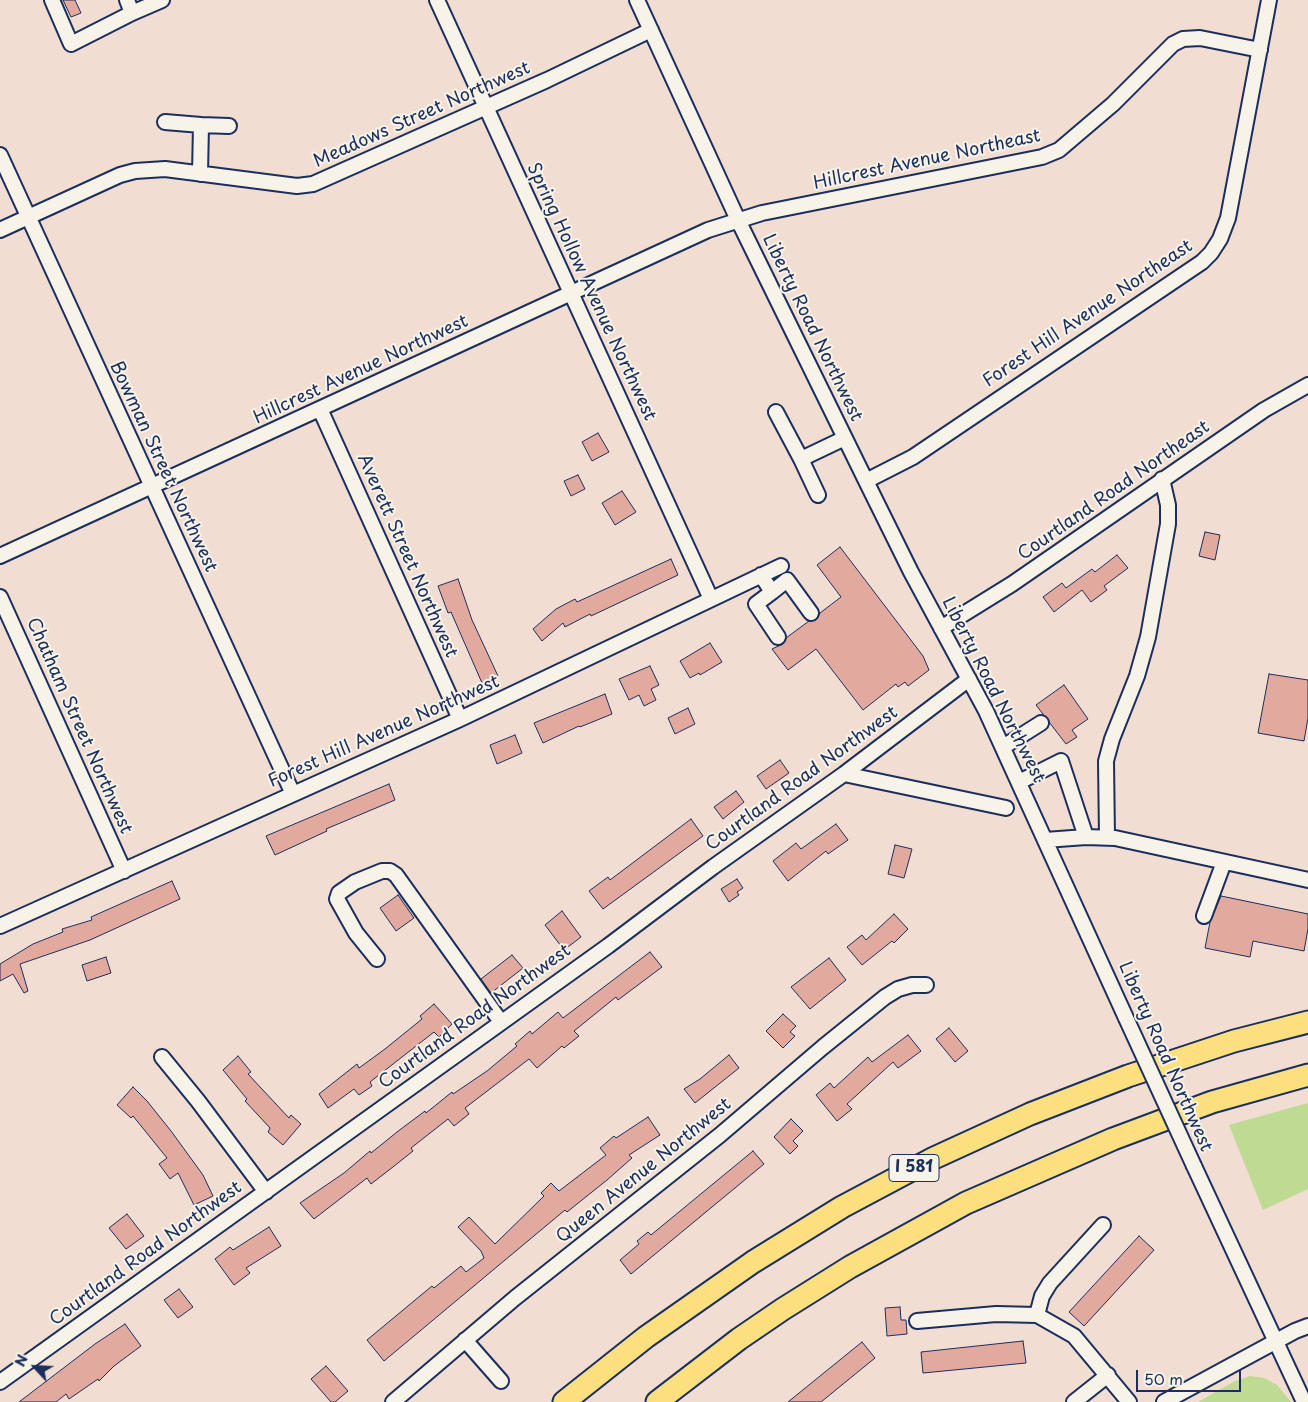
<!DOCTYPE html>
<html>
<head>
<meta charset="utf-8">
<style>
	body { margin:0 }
	#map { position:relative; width:1308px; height:1402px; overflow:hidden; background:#f1ddd2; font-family:"Playpen Sans",sans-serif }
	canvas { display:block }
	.north { position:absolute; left:10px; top:1342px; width:50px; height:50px; -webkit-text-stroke:4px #f7f3e8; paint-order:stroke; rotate:295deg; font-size:14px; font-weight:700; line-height:20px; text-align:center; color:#1b2f5e }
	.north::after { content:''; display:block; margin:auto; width:18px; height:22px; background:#1b2f5e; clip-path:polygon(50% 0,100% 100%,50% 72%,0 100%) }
	.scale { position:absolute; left:1136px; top:1370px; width:105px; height:22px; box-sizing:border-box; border:2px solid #1b2f5e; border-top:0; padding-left:6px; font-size:15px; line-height:18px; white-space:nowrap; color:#1b2f5e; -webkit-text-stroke:4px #f7f3e8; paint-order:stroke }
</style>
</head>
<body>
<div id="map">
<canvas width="1308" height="1402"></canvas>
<div class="north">N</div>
<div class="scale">50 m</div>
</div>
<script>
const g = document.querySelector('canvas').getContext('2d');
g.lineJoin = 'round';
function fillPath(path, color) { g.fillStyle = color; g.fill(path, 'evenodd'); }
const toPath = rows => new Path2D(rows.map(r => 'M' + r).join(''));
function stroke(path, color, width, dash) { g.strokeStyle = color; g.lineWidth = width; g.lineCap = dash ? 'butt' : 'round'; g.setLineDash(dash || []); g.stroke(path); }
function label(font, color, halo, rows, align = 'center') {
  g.font = font + ' "Playpen Sans",sans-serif'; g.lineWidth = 4; g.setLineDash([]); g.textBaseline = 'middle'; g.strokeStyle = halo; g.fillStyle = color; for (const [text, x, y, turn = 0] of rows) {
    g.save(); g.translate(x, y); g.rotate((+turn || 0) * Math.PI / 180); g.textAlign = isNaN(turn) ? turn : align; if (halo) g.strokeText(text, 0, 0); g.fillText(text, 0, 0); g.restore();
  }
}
fillPath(toPath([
	[1308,1103,1308,1189,1263,1210,1229,1125],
	[1250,1376,1264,1378,1277,1385,1291,1402,1198,1402,1235,1381]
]), '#bfda92');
const building = toPath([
	[63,0,75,0,81,13,71,17,63,0],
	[598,433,609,452,592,461,582,442,598,433],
	[578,475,585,489,571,496,564,481,578,475],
	[622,491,636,512,615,525,602,503,622,491],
	[1205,532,1220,535,1215,560,1199,556,1205,532],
	[840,547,923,656,929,670,908,686,905,682,898,687,896,684,863,710,816,649,788,670,772,649,783,644,786,638,809,621,816,620,820,613,841,597,817,565,840,547],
	[1117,555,1128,568,1104,586,1107,590,1091,602,1082,590,1054,612,1043,597,1062,583,1066,588,1092,569,1095,572,1117,555],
	[671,559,678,575,591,616,590,614,565,627,563,623,542,641,533,629,556,609,575,599,577,602,671,559],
	[458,579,472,620,498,676,482,683,451,612,448,613,438,586,458,579],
	[710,643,722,662,700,675,699,673,690,678,680,661,710,643],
	[650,666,659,685,651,689,656,700,644,706,639,695,629,700,619,679,650,666],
	[1269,674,1308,680,1308,718,1304,741,1258,733,1269,674],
	[1064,685,1088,719,1072,730,1077,737,1066,744,1036,705,1064,685],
	[605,694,612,714,580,727,579,726,543,743,534,723,605,694],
	[688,708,695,724,675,734,668,718,688,708],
	[515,735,522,753,497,764,490,745,515,735],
	[780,760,789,773,766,789,757,776,780,760],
	[389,784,395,800,326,829,327,831,275,855,266,836,389,784],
	[736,791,744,802,723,819,714,807,736,791],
	[691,819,703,836,603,909,589,891,608,877,610,880,691,819],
	[836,824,848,840,828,854,826,851,788,881,773,861,796,843,801,849,836,824],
	[895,845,912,849,904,878,888,874,895,845],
	[737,879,743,888,737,892,739,895,729,902,721,889,737,879],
	[172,881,180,899,90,940,20,964,28,991,24,993,13,974,0,981,0,964,33,944,63,932,62,929,92,920,91,917,172,881],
	[398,895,414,918,396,931,380,908,398,895],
	[1221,896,1308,914,1308,929,1304,951,1253,941,1250,957,1205,948,1210,922,1221,896],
	[562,911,581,937,564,950,545,925,562,911],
	[894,914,908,929,894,943,892,941,862,965,847,947,862,935,866,940,894,914],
	[650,952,662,967,618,1000,616,997,574,1031,579,1036,564,1048,562,1046,537,1068,529,1059,465,1108,469,1114,454,1126,448,1119,411,1148,413,1151,398,1163,371,1184,367,1178,314,1219,300,1203,344,1173,370,1151,371,1153,397,1132,425,1111,426,1113,452,1092,453,1094,487,1071,517,1046,515,1044,530,1031,532,1034,558,1012,563,1018,650,952],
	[512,955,523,968,491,993,481,979,512,955],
	[106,957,111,973,87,981,82,965,106,957],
	[829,958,846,980,810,1009,791,987,829,958],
	[434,1004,452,1024,439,1037,434,1032,370,1082,372,1086,359,1095,354,1089,328,1108,319,1094,357,1064,359,1068,385,1049,422,1019,420,1016,434,1004],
	[783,1014,796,1026,790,1032,795,1036,783,1048,766,1031,783,1014],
	[949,1028,968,1051,955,1062,936,1039,949,1028],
	[908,1035,921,1051,898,1068,893,1062,847,1104,852,1109,837,1121,816,1095,830,1083,834,1088,868,1057,872,1062,908,1035],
	[729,1055,739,1068,695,1103,684,1089,700,1079,729,1055],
	[238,1056,251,1072,248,1074,289,1118,291,1115,301,1124,283,1145,268,1132,270,1128,245,1101,247,1099,223,1070,238,1056],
	[133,1087,147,1101,171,1131,203,1175,213,1196,194,1205,178,1173,170,1179,159,1164,167,1158,133,1116,131,1118,117,1105,133,1087],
	[648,1117,660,1135,629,1155,632,1158,607,1180,567,1212,565,1210,384,1361,367,1340,432,1286,434,1288,461,1266,466,1272,484,1258,481,1251,458,1227,469,1217,495,1244,544,1196,541,1193,551,1183,559,1191,606,1155,600,1148,614,1136,616,1138,648,1117],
	[791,1119,803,1131,793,1141,798,1146,790,1154,774,1137,791,1119],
	[753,1151,764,1164,631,1274,620,1260,639,1244,637,1241,648,1232,651,1235,753,1151],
	[127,1214,144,1236,126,1249,109,1228,127,1214],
	[269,1227,281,1246,246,1268,250,1273,234,1285,215,1259,230,1247,233,1250,269,1227],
	[1139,1236,1154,1250,1084,1326,1069,1312,1139,1236],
	[179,1289,193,1307,178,1318,164,1300,179,1289],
	[900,1307,901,1320,906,1320,907,1334,887,1336,885,1308,900,1307],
	[125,1324,141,1346,114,1366,99,1381,98,1379,69,1399,66,1394,56,1402,19,1402,95,1344,125,1324],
	[1023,1341,1026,1363,923,1373,921,1352,1023,1341],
	[862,1342,875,1358,859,1371,821,1402,788,1402,862,1342],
	[326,1366,348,1391,335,1402,331,1402,311,1379,326,1366]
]);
fillPath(building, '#e2a99e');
stroke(building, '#1b2f5e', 1);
const minor = toPath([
	[52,0,71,44,132,13,127,0],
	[437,0,711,599],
	[637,0,738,220,866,481,911,572,986,711,1126,1018],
	[132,13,162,0],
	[165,122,201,125],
	[0,155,293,794],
	[200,174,201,125,229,126],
	[0,230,120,175,135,171,165,169,297,186,313,184,547,80,651,30],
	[320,409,460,719],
	[776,412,801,459,845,438],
	[801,459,818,495],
	[866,481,913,457,1202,262,1211,253,1220,239,1228,218,1269,0],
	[0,556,708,230,762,213,1042,157,1059,150,1113,104,1173,44,1183,39,1200,38,1260,50],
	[761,575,772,592,756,604,778,637],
	[772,592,787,580,811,613],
	[0,597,124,871],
	[941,628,1012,584,1264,410,1308,385],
	[1003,747,1041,723],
	[844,774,1006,808],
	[1019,782,1061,761,1086,837],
	[1107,837,1106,761,1112,739,1137,676,1148,637,1168,524,1168,505,1162,479],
	[1045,840,1086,837,1115,838,1308,880],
	[1204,916,1224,862],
	[0,926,460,719,781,566],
	[377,959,356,933,337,899,339,893,355,882,382,871,390,871,396,875,501,1022],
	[162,1057,198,1101,266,1192],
	[1194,1166,1304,1402],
	[1037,1315,1042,1296,1050,1283,1103,1225],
	[917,1321,996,1314,1037,1315,1074,1336,1129,1402],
	[465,1340,501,1381],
	[0,1382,608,946,713,867,844,774,969,679],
	[393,1402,515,1298,720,1135,823,1047,885,997,898,989,912,985,926,985],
	[1074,1402,1108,1375],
	[1164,1402,1295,1331,1308,1326]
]);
const highway = toPath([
	[564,1402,646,1337,753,1262,842,1207,934,1158,1030,1114,1128,1076,1234,1041,1308,1022],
	[657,1402,739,1339,783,1309,850,1267,966,1203,1113,1139,1212,1102,1308,1075]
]);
stroke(minor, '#1b2f5e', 18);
stroke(highway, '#1b2f5e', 25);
stroke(minor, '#f7f3e8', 14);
stroke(highway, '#fce080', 21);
const minorBridge = toPath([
	[1126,1018,1194,1166]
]);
stroke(minorBridge, '#1b2f5e', 18, []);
stroke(minorBridge, '#f7f3e8', 14);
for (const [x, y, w] of [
	[914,1168,50]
]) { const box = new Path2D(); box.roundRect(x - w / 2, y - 13.5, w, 27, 4); g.fillStyle = '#f7f3e8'; g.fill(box); stroke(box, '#1b2f5e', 1); }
label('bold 16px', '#1b2f5e', null, [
	["I 581",914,1168]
]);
label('18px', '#1b2f5e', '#f7f3e8', [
	["Meadows Street Northwest",422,115,-24],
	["Hillcrest Avenue Northeast",927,160,-12],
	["Spring Hollow Avenue Northwest",591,292,65],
	["Forest Hill Avenue Northeast",1088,314,-34],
	["Liberty Road Northwest",812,328,64],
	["Hillcrest Avenue Northwest",361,370,-25],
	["Bowman Street Northwest",163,467,65],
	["Courtland Road Northeast",1114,491,-35],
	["Averett Street Northwest",407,556,66],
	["Liberty Road Northwest",993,690,63],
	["Chatham Street Northwest",79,726,66],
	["Forest Hill Avenue Northwest",384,732,-24],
	["Courtland Road Northwest",802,779,-36],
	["Courtland Road Northwest",475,1017,-36],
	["Liberty Road Northwest",1165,1057,66],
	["Queen Avenue Northwest",644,1171,-39],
	["Courtland Road Northwest",146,1254,-36]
]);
</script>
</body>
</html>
